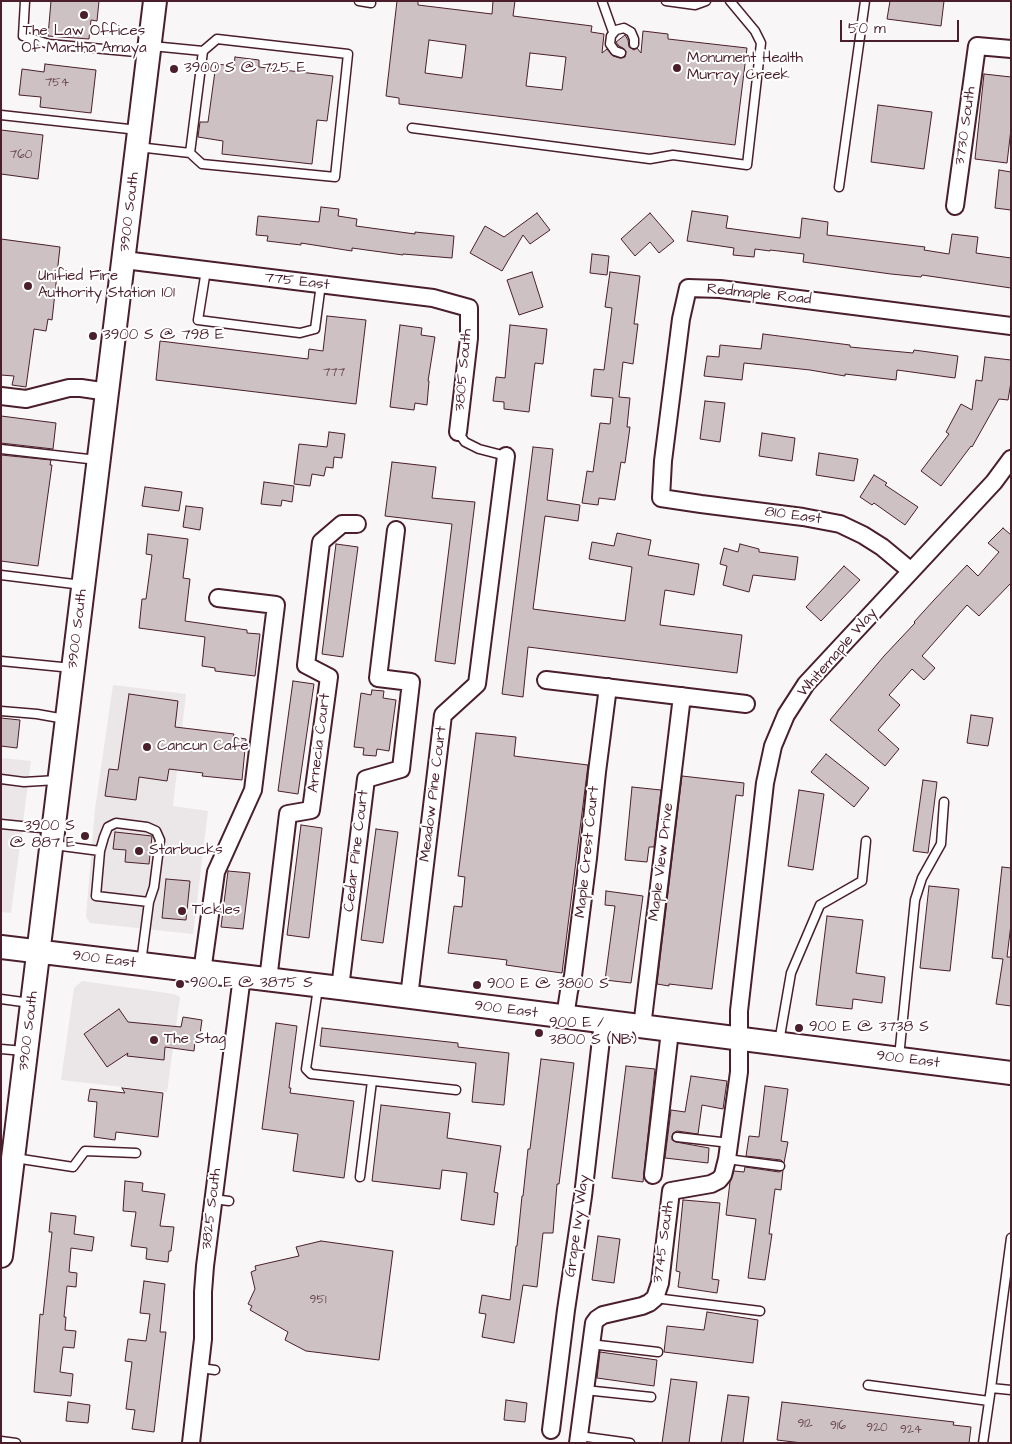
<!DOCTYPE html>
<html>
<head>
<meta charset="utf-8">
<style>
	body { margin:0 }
	#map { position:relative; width:1012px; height:1444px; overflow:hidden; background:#f8f6f7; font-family:"Architects Daughter",sans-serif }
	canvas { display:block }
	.frame { position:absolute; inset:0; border:2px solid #4a1f2b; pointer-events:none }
	.scale { position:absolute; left:840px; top:20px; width:119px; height:22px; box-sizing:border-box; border:2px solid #4a1f2b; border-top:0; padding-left:6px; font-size:15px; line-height:18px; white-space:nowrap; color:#4a1f2b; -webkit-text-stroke:4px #fff; paint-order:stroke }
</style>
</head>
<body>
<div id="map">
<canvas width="1012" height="1444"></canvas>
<div class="frame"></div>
<div class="scale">50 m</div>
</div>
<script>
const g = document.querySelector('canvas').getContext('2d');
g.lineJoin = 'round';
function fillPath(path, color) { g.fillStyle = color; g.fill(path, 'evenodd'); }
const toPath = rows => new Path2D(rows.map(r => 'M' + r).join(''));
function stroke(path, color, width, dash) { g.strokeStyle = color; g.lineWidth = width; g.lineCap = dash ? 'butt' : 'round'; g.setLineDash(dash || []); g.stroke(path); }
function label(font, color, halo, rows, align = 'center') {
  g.font = font + ' "Architects Daughter",sans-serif'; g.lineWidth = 4; g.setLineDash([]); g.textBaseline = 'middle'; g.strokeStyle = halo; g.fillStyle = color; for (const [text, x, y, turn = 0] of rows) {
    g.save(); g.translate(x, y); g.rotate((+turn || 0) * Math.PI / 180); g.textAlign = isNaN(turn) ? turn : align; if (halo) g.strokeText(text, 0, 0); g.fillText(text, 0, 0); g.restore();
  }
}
fillPath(toPath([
	[113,685,186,694,173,806,208,811,193,934,90,923,86,917,95,809],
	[1,758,31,761,11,913,1,912],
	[82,981,174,994,180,997,167,1092,61,1080,74,988]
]), '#ebe6e8');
const building = toPath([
	[51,1,99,1,97,21,91,20,89,39,48,36,51,1],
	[397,1,418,1,418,5,492,14,493,1,515,1,513,16,592,26,591,32,604,34,602,53,607,49,613,56,620,58,625,57,626,51,623,48,619,46,616,42,625,35,628,40,629,47,634,50,637,48,641,53,643,31,668,34,668,39,747,48,735,145,399,104,399,98,386,96,397,1],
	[429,40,466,45,462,78,425,73,429,40],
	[530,53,566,57,562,90,526,86,530,53],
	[890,1,944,1,941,26,887,19,890,1],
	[235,57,259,60,259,67,333,76,327,121,317,120,312,164,222,154,223,141,198,137,200,122,208,122,216,64,234,66,235,57],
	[45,64,96,70,91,113,40,107,41,97,19,95,22,69,44,72,45,64],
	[984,74,1011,77,1011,129,1007,163,975,159,984,74],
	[878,105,932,112,924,169,871,162,878,105],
	[1,130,43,135,38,179,1,174,1,130],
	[999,170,1011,172,1011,210,995,208,999,170],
	[321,207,339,209,338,216,357,219,356,226,415,234,415,232,454,236,452,258,403,254,403,255,352,248,352,251,301,243,301,245,267,241,268,236,256,235,258,216,319,222,321,207],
	[692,211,728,216,726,228,800,238,802,218,828,222,827,235,925,247,924,250,949,254,952,234,978,237,976,253,1011,258,1011,288,922,275,921,277,891,274,803,262,804,254,770,250,770,251,755,249,754,257,733,255,734,248,687,241,692,211],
	[537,213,550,230,530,244,523,235,502,271,470,253,485,226,504,237,537,213],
	[650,213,674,241,659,253,650,242,635,256,621,239,650,213],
	[1,239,60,247,52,320,48,319,46,331,34,329,26,387,12,385,14,376,1,375,1,239],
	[592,254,609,256,607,275,590,273,592,254],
	[532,272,543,307,519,315,507,280,532,272],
	[610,272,640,276,634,324,638,324,633,364,623,362,619,397,630,398,627,427,630,427,625,463,621,462,615,500,599,498,598,505,582,503,587,471,593,472,600,423,610,424,613,398,591,396,594,369,604,370,612,308,605,307,610,272],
	[327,316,366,320,356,404,156,380,160,341,308,359,309,349,323,351,327,316],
	[400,325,422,328,421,335,435,337,428,381,429,381,427,405,415,403,414,410,390,407,400,325],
	[510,325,547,329,543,364,535,363,529,412,504,409,504,402,493,401,496,377,505,378,510,325],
	[763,334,850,345,850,347,913,353,914,350,958,356,955,378,897,370,896,380,845,374,845,376,810,370,744,363,742,380,704,376,707,356,719,357,720,345,761,349,763,334],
	[985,357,1011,360,1011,382,1008,400,999,399,972,447,971,446,941,486,921,471,949,434,946,432,961,404,972,410,976,380,982,381,985,357],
	[705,401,725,403,720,442,700,439,705,401],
	[1,416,56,423,53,449,1,443,1,416],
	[329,432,345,434,342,458,334,457,333,468,326,467,324,476,312,474,310,486,294,484,299,444,327,447,329,432],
	[762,433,795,438,792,461,759,456,762,433],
	[533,447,553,449,547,500,580,505,578,521,545,516,533,609,625,621,632,567,589,559,592,542,614,546,617,533,651,540,648,555,699,564,694,595,665,590,660,625,742,635,737,673,528,647,523,697,502,694,533,447],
	[819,453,858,459,854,481,816,475,819,453],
	[1,455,51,460,50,465,52,465,38,566,1,561,1,455],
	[392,462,436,467,432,498,475,502,455,664,435,661,452,524,385,516,392,462],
	[874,475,887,483,885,485,918,507,905,525,874,503,872,505,860,497,874,475],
	[264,482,294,486,292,502,282,500,281,506,261,504,264,482],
	[145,487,182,492,179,511,142,506,145,487],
	[186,506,203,508,200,530,183,527,186,506],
	[1003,528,1011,535,1011,583,979,616,967,605,922,656,935,668,924,680,912,669,889,695,900,705,878,730,899,749,885,766,830,720,884,656,915,623,914,622,934,600,967,565,978,576,999,552,988,543,1003,528],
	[148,534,188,539,183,578,190,579,185,621,247,630,247,633,260,634,255,676,215,671,215,668,202,666,205,637,139,628,142,599,146,599,152,555,146,554,148,534],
	[336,544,358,547,343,657,322,654,336,544],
	[740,544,759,549,759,552,798,557,795,580,753,575,749,592,723,585,727,566,720,564,724,548,738,552,740,544],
	[844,566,860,580,821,621,806,607,844,566],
	[293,681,314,684,298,794,278,791,293,681],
	[372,690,384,691,383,698,396,700,389,751,377,749,376,756,363,755,364,748,354,747,361,693,371,695,372,690],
	[129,694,178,701,175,727,234,734,233,737,246,739,242,780,202,776,203,773,169,769,167,781,139,777,136,800,105,796,109,769,118,770,129,694],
	[971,715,993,718,988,746,967,743,971,715],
	[1,718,20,720,17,748,1,746,1,718],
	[476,733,516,737,514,756,588,765,562,973,506,965,507,960,448,953,454,906,462,907,465,877,458,876,476,733],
	[826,754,869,788,854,807,811,772,826,754],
	[682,776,744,783,743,796,736,795,712,989,669,984,669,986,657,984,682,776],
	[923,780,937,782,928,853,913,851,923,780],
	[632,787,661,790,654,847,649,847,647,862,625,860,632,787],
	[799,790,824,794,813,870,788,866,799,790],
	[301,825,322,828,309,938,287,935,301,825],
	[376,829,398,832,383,943,361,940,376,829],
	[115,832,152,836,149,864,125,862,126,850,113,849,115,832],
	[1002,867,1011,868,1011,924,1007,957,1011,957,1011,1006,996,1004,1003,959,992,958,1002,867],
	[228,871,250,873,243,929,221,927,228,871],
	[166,879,190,881,186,920,162,918,166,879],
	[929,886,959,889,950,971,920,968,929,886],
	[606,891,643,896,631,983,605,980,615,906,605,905,606,891],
	[827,916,863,920,856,973,885,977,882,1003,853,999,852,1009,816,1005,827,916],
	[119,1009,128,1022,181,1027,183,1017,202,1020,200,1034,196,1033,194,1051,165,1047,164,1060,127,1056,128,1053,107,1067,84,1034,119,1009],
	[276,1023,297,1026,289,1088,291,1088,290,1093,354,1101,344,1178,293,1171,298,1134,262,1129,276,1023],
	[322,1028,458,1043,458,1047,509,1053,504,1105,472,1102,476,1063,320,1046,322,1028],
	[541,1059,574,1063,559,1184,557,1184,553,1233,543,1233,537,1287,523,1285,514,1343,482,1337,486,1314,479,1313,482,1295,510,1300,516,1246,517,1246,522,1196,523,1196,528,1149,530,1149,541,1059],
	[626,1066,655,1069,643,1182,612,1178,626,1066],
	[691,1076,727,1081,723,1109,702,1105,698,1134,677,1131,673,1133,672,1136,672,1140,676,1142,709,1148,708,1163,665,1158,671,1110,685,1112,691,1076],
	[765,1086,788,1089,781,1141,788,1142,784,1163,781,1160,746,1156,749,1136,759,1137,765,1086],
	[122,1088,163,1093,158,1137,116,1132,115,1140,94,1137,97,1102,88,1101,90,1089,125,1093,122,1088],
	[381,1105,450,1113,447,1138,501,1146,494,1192,498,1193,494,1225,461,1220,467,1173,442,1170,440,1189,372,1181,381,1105],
	[745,1167,779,1172,783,1170,781,1190,775,1189,769,1234,772,1234,765,1280,748,1278,756,1219,726,1215,730,1182,734,1171,744,1172,745,1167],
	[125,1181,143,1183,142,1191,165,1194,160,1226,174,1227,171,1251,169,1251,168,1262,146,1259,147,1248,131,1246,136,1212,123,1211,125,1181],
	[683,1200,720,1203,712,1279,719,1280,717,1293,678,1287,680,1272,676,1271,683,1200],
	[51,1213,76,1216,74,1234,94,1237,92,1251,71,1248,69,1272,77,1273,76,1287,67,1286,64,1317,66,1317,65,1330,76,1331,74,1348,63,1347,60,1372,73,1374,71,1396,34,1392,40,1314,43,1315,52,1232,49,1232,51,1213],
	[598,1236,620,1239,614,1283,592,1280,598,1236],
	[321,1241,393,1251,379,1360,306,1351,285,1340,288,1332,250,1310,252,1306,248,1304,255,1289,251,1272,256,1270,255,1266,299,1256,296,1247,321,1241],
	[144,1281,165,1284,160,1332,166,1332,154,1432,132,1429,135,1410,126,1409,132,1362,125,1361,128,1339,146,1341,150,1314,140,1313,144,1281],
	[707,1312,758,1320,753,1363,664,1352,667,1326,704,1330,707,1312],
	[600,1352,657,1360,654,1386,597,1378,600,1352],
	[671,1379,697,1382,689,1443,662,1443,671,1379],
	[728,1395,749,1397,743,1443,721,1443,728,1395],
	[506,1400,527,1403,525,1422,504,1420,506,1400],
	[68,1402,90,1405,88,1423,66,1421,68,1402],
	[782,1402,954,1422,953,1425,971,1427,969,1443,802,1443,777,1440,782,1402]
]);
fillPath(building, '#cdc1c4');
stroke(building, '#4a1f2b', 1);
const service = toPath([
	[25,1,23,36,49,44,147,53],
	[359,1,371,3],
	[602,1,613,32],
	[666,1,695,5,706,1],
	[621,53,615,51,610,44,611,36,616,30,624,28,631,32,634,39,634,44],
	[1,115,138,130],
	[412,128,650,159,673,155,747,165,761,43,755,31,730,1],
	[138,147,190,153,202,164,335,177,348,54,217,39,203,51,152,46],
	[190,153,203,51],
	[839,187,865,1],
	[206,270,198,320,300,333,315,329,321,284],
	[458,432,465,442,479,449,506,456],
	[1,449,97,460],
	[1,575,82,585],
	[1,661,72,668],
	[1,711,37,714,65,719],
	[1,779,24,782,57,780],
	[1,824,51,829],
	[54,845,100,851,96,896,149,902,141,963],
	[100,851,104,837,108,827,116,823,147,827,156,831,160,840,154,887,149,902],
	[318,988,306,1069,311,1074,456,1090],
	[1,999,30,1003],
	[779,1042,791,973,820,905,862,881,866,841],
	[1,1049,24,1051],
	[899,1057,915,900,922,878,941,844,944,802],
	[677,1137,730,1143],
	[15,1158,73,1167,85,1151,136,1153],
	[727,1159,780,1166],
	[360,1177,372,1081],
	[213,1199,229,1201],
	[1011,1238,991,1388,1011,1390],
	[655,1298,760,1311],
	[590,1344,658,1352],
	[200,1368,215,1370],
	[868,1385,989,1401],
	[585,1390,651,1397],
	[579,1436,630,1443],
	[1,1441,16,1443],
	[983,1443,991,1388]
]);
const minor = toPath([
	[955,206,977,46,1011,49],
	[124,260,433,298,469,308,469,338,458,432],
	[1,396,26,399,69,388,81,388,108,392],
	[911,571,882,547,863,535,840,524,803,517,701,504,661,498,663,461,681,319,688,288,720,289,1011,326],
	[546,680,746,704],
	[202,972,216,872,253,790,276,605,218,598],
	[268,980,288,814,311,810,329,677,306,665,321,542,342,524,357,524],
	[340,988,366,779,401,769,411,682,378,678,396,530],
	[409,997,443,715,477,684,506,456],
	[565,1017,569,991,573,976,588,858,597,772,608,687],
	[642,1027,682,696],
	[653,1175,670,1031],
	[551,1430,566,1310,583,1196,603,1022],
	[191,1443,203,1339,203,1292,205,1266,242,976],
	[578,1443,594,1323,597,1319,603,1315,642,1306,649,1303,655,1298,660,1283,671,1191,711,1184,719,1180,723,1175,727,1159,739,1072,739,1011,765,783,773,746,786,715,806,684,994,482,1011,459]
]);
const secondary = toPath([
	[1,947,340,988,1011,1073],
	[1,1256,155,1]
]);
stroke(service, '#4a1f2b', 11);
stroke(minor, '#4a1f2b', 20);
stroke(secondary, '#4a1f2b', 26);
stroke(service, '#fff', 8);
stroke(minor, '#fff', 16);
stroke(secondary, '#fff', 22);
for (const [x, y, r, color] of [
	[84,15,5,"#4a1f2b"],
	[677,68,5,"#4a1f2b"],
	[174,69,5,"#4a1f2b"],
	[28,286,5,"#4a1f2b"],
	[93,336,5,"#4a1f2b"],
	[147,747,5,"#4a1f2b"],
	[85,836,5,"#4a1f2b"],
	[139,851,5,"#4a1f2b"],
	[182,911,5,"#4a1f2b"],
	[180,984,5,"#4a1f2b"],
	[477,985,5,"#4a1f2b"],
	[799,1028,5,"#4a1f2b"],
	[539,1033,5,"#4a1f2b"],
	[154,1040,5,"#4a1f2b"]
]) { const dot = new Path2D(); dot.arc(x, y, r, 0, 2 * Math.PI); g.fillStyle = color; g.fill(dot); stroke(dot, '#fff', 2); }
label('12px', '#6b4851', null, [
	["754",57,83],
	["760",21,155],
	["777",334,373],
	["951",318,1300],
	["912",805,1424],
	["916",838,1426],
	["920",877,1428],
	["924",911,1430]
]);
label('15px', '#4a1f2b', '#fff', [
	["The Law Offices",84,32,"center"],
	["Of Martha Amaya",84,49,"center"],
	["Monument Health",687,59],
	["Murray Creek",687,76],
	["3900 S @ 725 E",184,69],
	["Unified Fire",38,277],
	["Authority Station 101",38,294],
	["3900 S @ 798 E",103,336],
	["Cancun Cafe",157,747],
	["3900 S",75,827,"right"],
	["@ 887 E",75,844,"right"],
	["Starbucks",149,851],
	["Tickles",192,911],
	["900 E @ 3875 S",190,984],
	["900 E @ 3800 S",487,985],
	["900 E /",549,1024],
	["3800 S (NB)",549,1041],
	["900 E @ 3738 S",809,1028],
	["The Stag",164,1040]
], 'left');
label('15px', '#4a1f2b', '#fff', [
	["3730 South",966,126,-82],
	["3900 South",130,212,-83],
	["775 East",297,282,7],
	["Redmaple Road",759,295,6],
	["3805 South",464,370,-85],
	["810 East",793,516,8],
	["3900 South",78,629,-83],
	["Whitemaple Way",838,653,-49],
	["Arnecia Court",320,743,-83],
	["Meadow Pine Court",434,794,-83],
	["Cedar Pine Court",357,851,-83],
	["Maple Crest Court",588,852,-84],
	["Maple View Drive",662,862,-83],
	["900 East",104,960,7],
	["900 East",506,1010,7],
	["3900 South",29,1031,-83],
	["900 East",908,1060,7],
	["3825 South",212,1209,-83],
	["Grape Ivy Way",578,1226,-82],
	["3745 South",664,1242,-82]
]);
</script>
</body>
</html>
